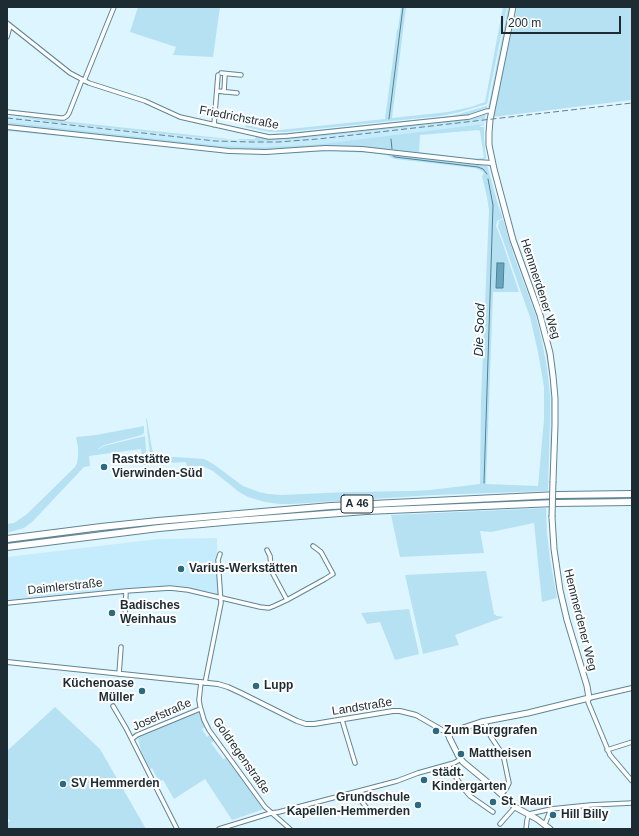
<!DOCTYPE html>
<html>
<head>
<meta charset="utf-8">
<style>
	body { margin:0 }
	#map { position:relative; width:639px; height:836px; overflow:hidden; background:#ddf5ff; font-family:Helvetica,sans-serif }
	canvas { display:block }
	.frame { position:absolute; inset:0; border:8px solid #1d2c32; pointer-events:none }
	.scale { position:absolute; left:501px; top:16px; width:120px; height:18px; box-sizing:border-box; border:2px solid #1d2c32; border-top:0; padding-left:5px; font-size:12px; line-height:14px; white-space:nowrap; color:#1d2c32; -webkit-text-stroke:3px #fefefe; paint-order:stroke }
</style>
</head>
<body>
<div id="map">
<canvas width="639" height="836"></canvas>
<div class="frame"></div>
<div class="scale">200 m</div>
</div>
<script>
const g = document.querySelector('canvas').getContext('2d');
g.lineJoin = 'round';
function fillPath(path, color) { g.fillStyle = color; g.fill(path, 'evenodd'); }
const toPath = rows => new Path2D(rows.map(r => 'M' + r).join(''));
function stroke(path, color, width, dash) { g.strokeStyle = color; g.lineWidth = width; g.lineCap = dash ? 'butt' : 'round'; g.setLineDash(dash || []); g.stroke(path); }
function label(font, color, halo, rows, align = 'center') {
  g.font = font + ' Helvetica,sans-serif'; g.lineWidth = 4; g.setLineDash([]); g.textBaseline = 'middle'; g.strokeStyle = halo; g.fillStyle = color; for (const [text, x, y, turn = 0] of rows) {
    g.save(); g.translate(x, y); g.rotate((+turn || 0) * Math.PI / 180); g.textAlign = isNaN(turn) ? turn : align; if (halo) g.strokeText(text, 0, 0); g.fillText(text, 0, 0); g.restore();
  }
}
fillPath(toPath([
	[7,116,52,122,182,136,220,139,252,141,297,139,485,119,484,124,457,128,321,144,279,146,252,147,224,146,187,142,7,122],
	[217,538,217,560,219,595,189,588,171,586,155,586,7,601,7,557,158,539]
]), '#c5ecfc');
fillPath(toPath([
	[138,7,220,7,213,57,173,55,176,47,130,32],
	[401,7,406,7,392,118,448,112,471,107,485,102,503,7,507,7,487,104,460,112,441,116,287,132,269,132,245,127,246,125,268,130,280,130,385,119,397,30,398,29],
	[508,7,511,7,491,107,488,108],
	[517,7,632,7,632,100,493,117],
	[487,106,487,109,468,115,287,134,269,135,245,130,245,129,269,134,287,133,452,116],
	[486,113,485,119,297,139,266,141,252,141,238,140,220,139,182,136,52,122,7,115,238,140,239,139,255,139,256,136,269,139,283,138,469,118],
	[7,122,187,142,224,146,264,147,321,144,484,124,484,125,480,126,481,127,484,127,484,139,486,158,483,160,474,160,394,150,393,149,389,149,389,150,356,147,327,146,269,150,227,148,7,125],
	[478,130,480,131,484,157,483,158,473,159,419,152,420,135],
	[7,129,234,153,259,154,330,150,362,151,487,166,488,168,498,205,503,218,497,221,496,226,503,244,519,292,493,292,486,484,538,486,544,419,544,387,538,352,530,317,521,292,504,243,498,227,499,221,503,219,514,256,536,316,542,341,547,368,550,395,550,418,548,491,434,495,291,504,280,504,265,502,248,497,239,492,213,471,202,466,187,466,186,462,151,464,146,418,147,419,152,449,155,457,175,457,204,459,210,462,216,466,243,486,259,492,268,494,282,495,347,492,412,491,430,490,480,484,481,400,489,210,487,197,482,176,484,173,482,171,475,168,395,159,392,158,387,155,371,153,330,151,274,154,248,154,7,131],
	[505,220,506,220,538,315,548,355,551,377,552,406,550,485,550,464,551,406,550,378,546,355,544,341,537,316,515,256],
	[144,426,144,433,142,435,104,445,98,449,99,449,104,446,145,436,147,465,143,465,141,449,89,456,90,466,84,467,33,521,24,528,7,533,7,524,14,523,27,514,75,467,77,463,78,456,78,447,76,437,96,435],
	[546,508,547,534,550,559,557,598,542,602,534,523,491,532,480,531,484,553,400,557,391,515],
	[486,571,494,614,497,616,504,617,455,635,459,645,423,654,405,575],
	[409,609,419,654,395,660,380,622,367,624,361,613],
	[55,707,100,749,146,829,7,829,7,823,10,821,7,817,7,751],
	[198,711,205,727,202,729,207,737,210,735,214,741,211,743,223,759,226,758,264,809,232,820,205,779,174,799,163,780,159,782,152,768,150,769,141,751,138,738,142,734]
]), '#b6e1f3');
const water = toPath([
	[497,263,504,263,503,288,496,288,497,263]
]);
fillPath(water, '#67a6be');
stroke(water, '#518194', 1);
stroke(toPath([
	[389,119,403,7],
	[391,139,392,149],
	[393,156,395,157,478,167,483,169,487,174],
	[484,483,493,205,488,179]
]), '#518194', 1);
const minor = toPath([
	[7,23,70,73,89,83,145,101,180,117,269,137,288,136,469,117,487,111,492,111],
	[7,37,10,26],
	[221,73,241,75],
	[84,81,114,7],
	[217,91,237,93],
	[224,92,225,74],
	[7,112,61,118,64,118,67,116,69,113,82,80],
	[214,125,218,75],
	[267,550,270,556,271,566,273,574,287,600],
	[126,591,125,619,128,623],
	[7,603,126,591,170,588,188,590,260,607,269,608,274,606,287,600,325,579,333,574,321,552,313,546],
	[119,674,121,647],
	[201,682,199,700,200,706,204,720,209,730,265,807,290,829],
	[205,683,221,603,218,560,220,554],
	[589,698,588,702,610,755,632,781],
	[113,706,126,728,177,829],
	[342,720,355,763],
	[485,722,491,737,501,752,504,759,509,783,506,789,502,794],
	[132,739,137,735,200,709],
	[607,750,632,742],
	[448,765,463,788,470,796,493,812],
	[355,793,366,807],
	[500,824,515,807],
	[545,824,551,809],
	[219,829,271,813,279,812,397,781,418,773,454,763,461,759],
	[526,829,527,820,529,814,551,809,590,805,632,803]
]);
const tertiary = toPath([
	[7,127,229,151,266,152,325,148,362,149,477,162,492,163],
	[7,662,218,684,228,687,241,693,297,721,306,724,314,724,393,711,400,711,416,715,442,730,447,731],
	[589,698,632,688]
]);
const secondary = toPath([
	[513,7,490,120,489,133,489,145,494,169,513,240,540,315,550,353,553,376,555,398,555,425,553,481],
	[550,829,537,819,515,807,492,786,463,762,458,755,450,739,447,731,460,729,481,722,528,713,589,698,587,686,567,620,560,590,554,549,552,517]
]);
const motorway = toPath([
	[7,539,101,527,158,521,331,506,558,495,632,494],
	[7,547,159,528,234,521,366,511,555,503,632,502]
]);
stroke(minor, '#608594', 5.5);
stroke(tertiary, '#608594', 6);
stroke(secondary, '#608594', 7);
stroke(motorway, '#608594', 8);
stroke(minor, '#fff', 3.5);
stroke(tertiary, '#fff', 4);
stroke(secondary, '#fff', 5);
stroke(motorway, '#fff', 6);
stroke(toPath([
	[7,118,215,141,252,142,278,142,318,139,632,103]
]), '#6b7e86', 1, [6, 3]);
const secondaryBridge = toPath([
	[552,517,553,481]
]);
stroke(secondaryBridge, '#608594', 7, []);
stroke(secondaryBridge, '#fff', 5);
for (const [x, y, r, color] of [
	[104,467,4,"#2c6a80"],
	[181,569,4,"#2c6a80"],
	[112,613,4,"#2c6a80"],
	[256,686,4,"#2c6a80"],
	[142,691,4,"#2c6a80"],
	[436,731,4,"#2c6a80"],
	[461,754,4,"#2c6a80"],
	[424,780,4,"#2c6a80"],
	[63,784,4,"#2c6a80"],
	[493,802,4,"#2c6a80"],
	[418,805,4,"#2c6a80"],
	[553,815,4,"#2c6a80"]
]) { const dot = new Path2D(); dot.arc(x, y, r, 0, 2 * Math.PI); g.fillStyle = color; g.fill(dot); stroke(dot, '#fefefe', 1.5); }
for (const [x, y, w] of [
	[357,504,32]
]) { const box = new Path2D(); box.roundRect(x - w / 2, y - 9, w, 18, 3); g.fillStyle = '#fefefe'; g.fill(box); stroke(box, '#1d2c32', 1); }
label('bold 11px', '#1d2c32', null, [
	["A 46",357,504]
]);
label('12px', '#1d2c32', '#fefefe', [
	["Friedrichstraße",239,118,11],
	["Hemmerdener Weg",540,289,72],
	["Daimlerstraße",65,587,-6],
	["Hemmerdener Weg",580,620,76],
	["Landstraße",362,707,-9],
	["Josefstraße",162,715,-24],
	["Goldregenstraße",241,756,55]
]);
label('bold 12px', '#1d2c32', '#fefefe', [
	["Raststätte",112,460],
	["Vierwinden-Süd",112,474],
	["Varius-Werkstätten",189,569],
	["Badisches",120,606],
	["Weinhaus",120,620],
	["Küchenoase",134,684,"right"],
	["Müller",134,698,"right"],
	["Lupp",264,686],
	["Zum Burggrafen",444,731],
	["Mattheisen",469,754],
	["städt.",432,773],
	["Kindergarten",432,787],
	["SV Hemmerden",71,784],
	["Grundschule",410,798,"right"],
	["Kapellen-Hemmerden",410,812,"right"],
	["St. Mauri",501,802],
	["Hill Billy",561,815]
], 'left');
label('italic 13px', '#0e2d38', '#fefefe', [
	["Die Sood",480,330,-88]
]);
</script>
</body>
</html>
